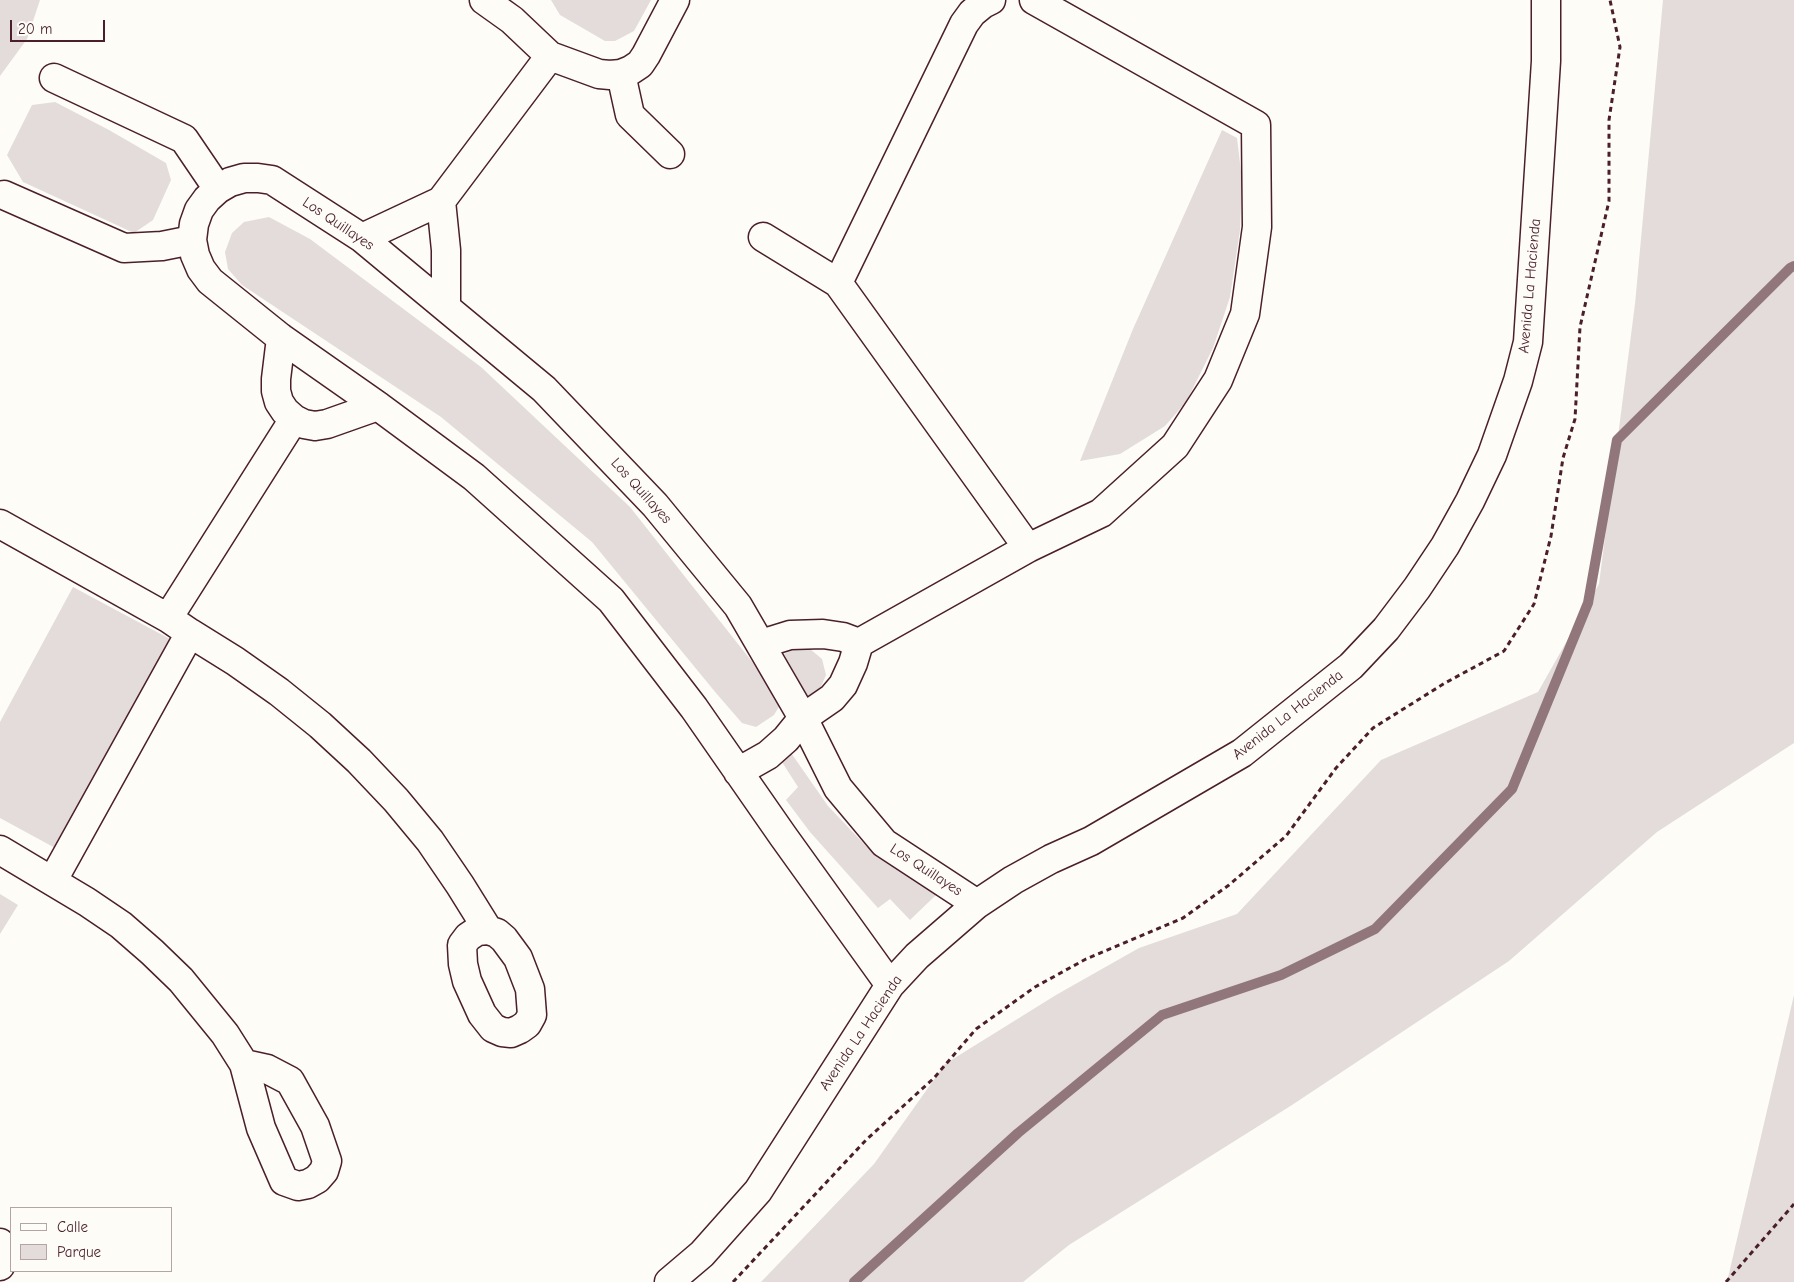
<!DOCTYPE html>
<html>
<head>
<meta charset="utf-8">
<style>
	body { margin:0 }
	#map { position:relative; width:1794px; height:1282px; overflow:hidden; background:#fdfcf7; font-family:"Comic Neue",sans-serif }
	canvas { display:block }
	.legend { position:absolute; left:10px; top:1207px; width:162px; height:65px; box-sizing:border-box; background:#fdfcf7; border:1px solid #b5a4a5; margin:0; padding:6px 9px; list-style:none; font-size:15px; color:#4a1f2b }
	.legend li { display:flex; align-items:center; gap:10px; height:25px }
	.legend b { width:25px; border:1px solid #b5a4a5 }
	.scale { position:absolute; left:10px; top:20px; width:95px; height:22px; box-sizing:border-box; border:2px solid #4a1f2b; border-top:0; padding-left:6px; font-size:15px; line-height:18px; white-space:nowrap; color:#4a1f2b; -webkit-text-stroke:4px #fdfcf7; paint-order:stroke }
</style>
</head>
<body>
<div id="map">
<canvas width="1794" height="1282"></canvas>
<ul class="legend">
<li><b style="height:6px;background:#fdfcf7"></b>Calle</li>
<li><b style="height:14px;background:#e3dcda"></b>Parque</li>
</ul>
<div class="scale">20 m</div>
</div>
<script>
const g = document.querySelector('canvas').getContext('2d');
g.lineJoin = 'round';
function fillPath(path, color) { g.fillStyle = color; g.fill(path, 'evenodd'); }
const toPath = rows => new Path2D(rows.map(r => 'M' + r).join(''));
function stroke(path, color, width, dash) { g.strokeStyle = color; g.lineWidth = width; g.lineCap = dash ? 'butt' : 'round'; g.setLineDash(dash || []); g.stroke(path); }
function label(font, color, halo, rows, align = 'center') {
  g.font = font + ' "Comic Neue",sans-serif'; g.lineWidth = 5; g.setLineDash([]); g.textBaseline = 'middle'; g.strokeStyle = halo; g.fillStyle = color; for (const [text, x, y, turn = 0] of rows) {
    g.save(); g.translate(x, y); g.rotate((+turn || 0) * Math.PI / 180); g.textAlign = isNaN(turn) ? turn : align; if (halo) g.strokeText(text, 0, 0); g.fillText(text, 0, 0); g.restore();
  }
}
fillPath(toPath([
	[0,0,40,0,27,39,0,76],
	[551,0,651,0,634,31,615,41,605,41,560,15],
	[1663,0,1794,0,1794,743,1657,832,1509,961,1292,1105,1069,1245,1023,1282,761,1282,874,1164,945,1064,1056,995,1139,948,1237,914,1381,760,1538,692,1599,584,1635,304],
	[55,102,109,130,166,163,171,180,153,220,134,233,23,182,7,155,32,105],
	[1222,130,1237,138,1242,180,1240,230,1230,297,1213,348,1186,402,1165,426,1120,454,1080,461,1133,329],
	[269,217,310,239,481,367,630,507,753,663,780,705,774,715,756,727,742,723,716,693,592,542,441,417,242,285,228,269,225,252,232,233,244,222],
	[73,587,170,639,57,849,0,818,0,722],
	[797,647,810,649,822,659,826,675,820,689,808,697,784,654],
	[789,750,828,806,866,846,892,864,931,883,936,895,910,920,890,899,878,908,810,832,786,800,798,787,780,759],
	[0,894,18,905,0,934],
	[1794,995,1794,1282,1727,1282]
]), '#e3dcda');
stroke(toPath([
	[854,1282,1018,1133,1162,1015,1281,975,1375,929,1512,789,1588,603,1617,440,1790,268,1794,266]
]), '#91777b', 10);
const minor = toPath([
	[484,0,512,20,550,56,599,74,610,75,621,74,631,70,640,64,646,55,675,0],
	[991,0,983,4,972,13,964,24,838,283,1028,548],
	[621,74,630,115,670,154],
	[54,78,184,139,218,189],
	[4,195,124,248,162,246,192,240],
	[441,201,550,56],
	[763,237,838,283],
	[362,238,441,201,446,250,446,307],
	[281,338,276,379,276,391,279,402,285,411,294,419,304,424,315,426,327,424,378,406],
	[0,524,168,618,190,633,235,661,279,692,320,725,359,761,396,800,430,841,460,885,488,930,497,933,504,939,518,958,530,989,532,1015,527,1024,520,1029,511,1033,502,1032,493,1028,482,1014,467,981,463,964,462,945,468,937,477,931,488,930],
	[168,618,294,419],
	[859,643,1028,548,1101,513,1175,446,1218,380,1245,314,1257,227,1256,125,1034,0],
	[738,772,768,755,786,739,803,718,832,698,843,685,853,663,859,643,843,637,823,634,790,635,761,644],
	[0,850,87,902,121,925,152,952,181,980,225,1034,244,1064,261,1128,284,1181,298,1186,308,1184,317,1179,324,1171,327,1161,315,1126,290,1081,267,1069,244,1064],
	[53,880,190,633],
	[890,985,783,836,694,708,611,600,474,477,378,406,281,338,210,281,201,269,195,255,192,240,194,224,199,210,207,199,218,189,230,182,244,178,258,178,272,180,362,238,544,389,655,505,738,606,803,718,838,788,884,843,977,904],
	[0,1243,3,1250,0,1266],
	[669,1282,702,1254,758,1191,890,985,917,956,977,904,1013,880,1051,859,1091,841,1242,753,1351,666,1386,629,1417,588,1445,546,1470,501,1492,455,1518,381,1528,342,1546,61,1546,0]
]);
stroke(minor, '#4a1f2b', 31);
stroke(toPath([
	[733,1282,866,1140,934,1078,976,1029,1035,987,1086,959,1183,918,1229,885,1286,836,1336,768,1373,728,1445,683,1504,651,1534,604,1551,536,1563,458,1575,419,1580,327,1609,201,1609,120,1620,47,1610,0],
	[1726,1282,1794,1204]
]), '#4a1f2b', 3, [5, 4]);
stroke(minor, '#fdfcf7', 28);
label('15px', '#4a1f2b', '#fdfcf7', [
	["Los Quillayes",338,224,34],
	["Avenida La Hacienda",1530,286,-85],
	["Los Quillayes",641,491,48],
	["Avenida La Hacienda",1288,715,-38],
	["Los Quillayes",926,870,33],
	["Avenida La Hacienda",861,1033,-56]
]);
</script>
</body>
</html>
